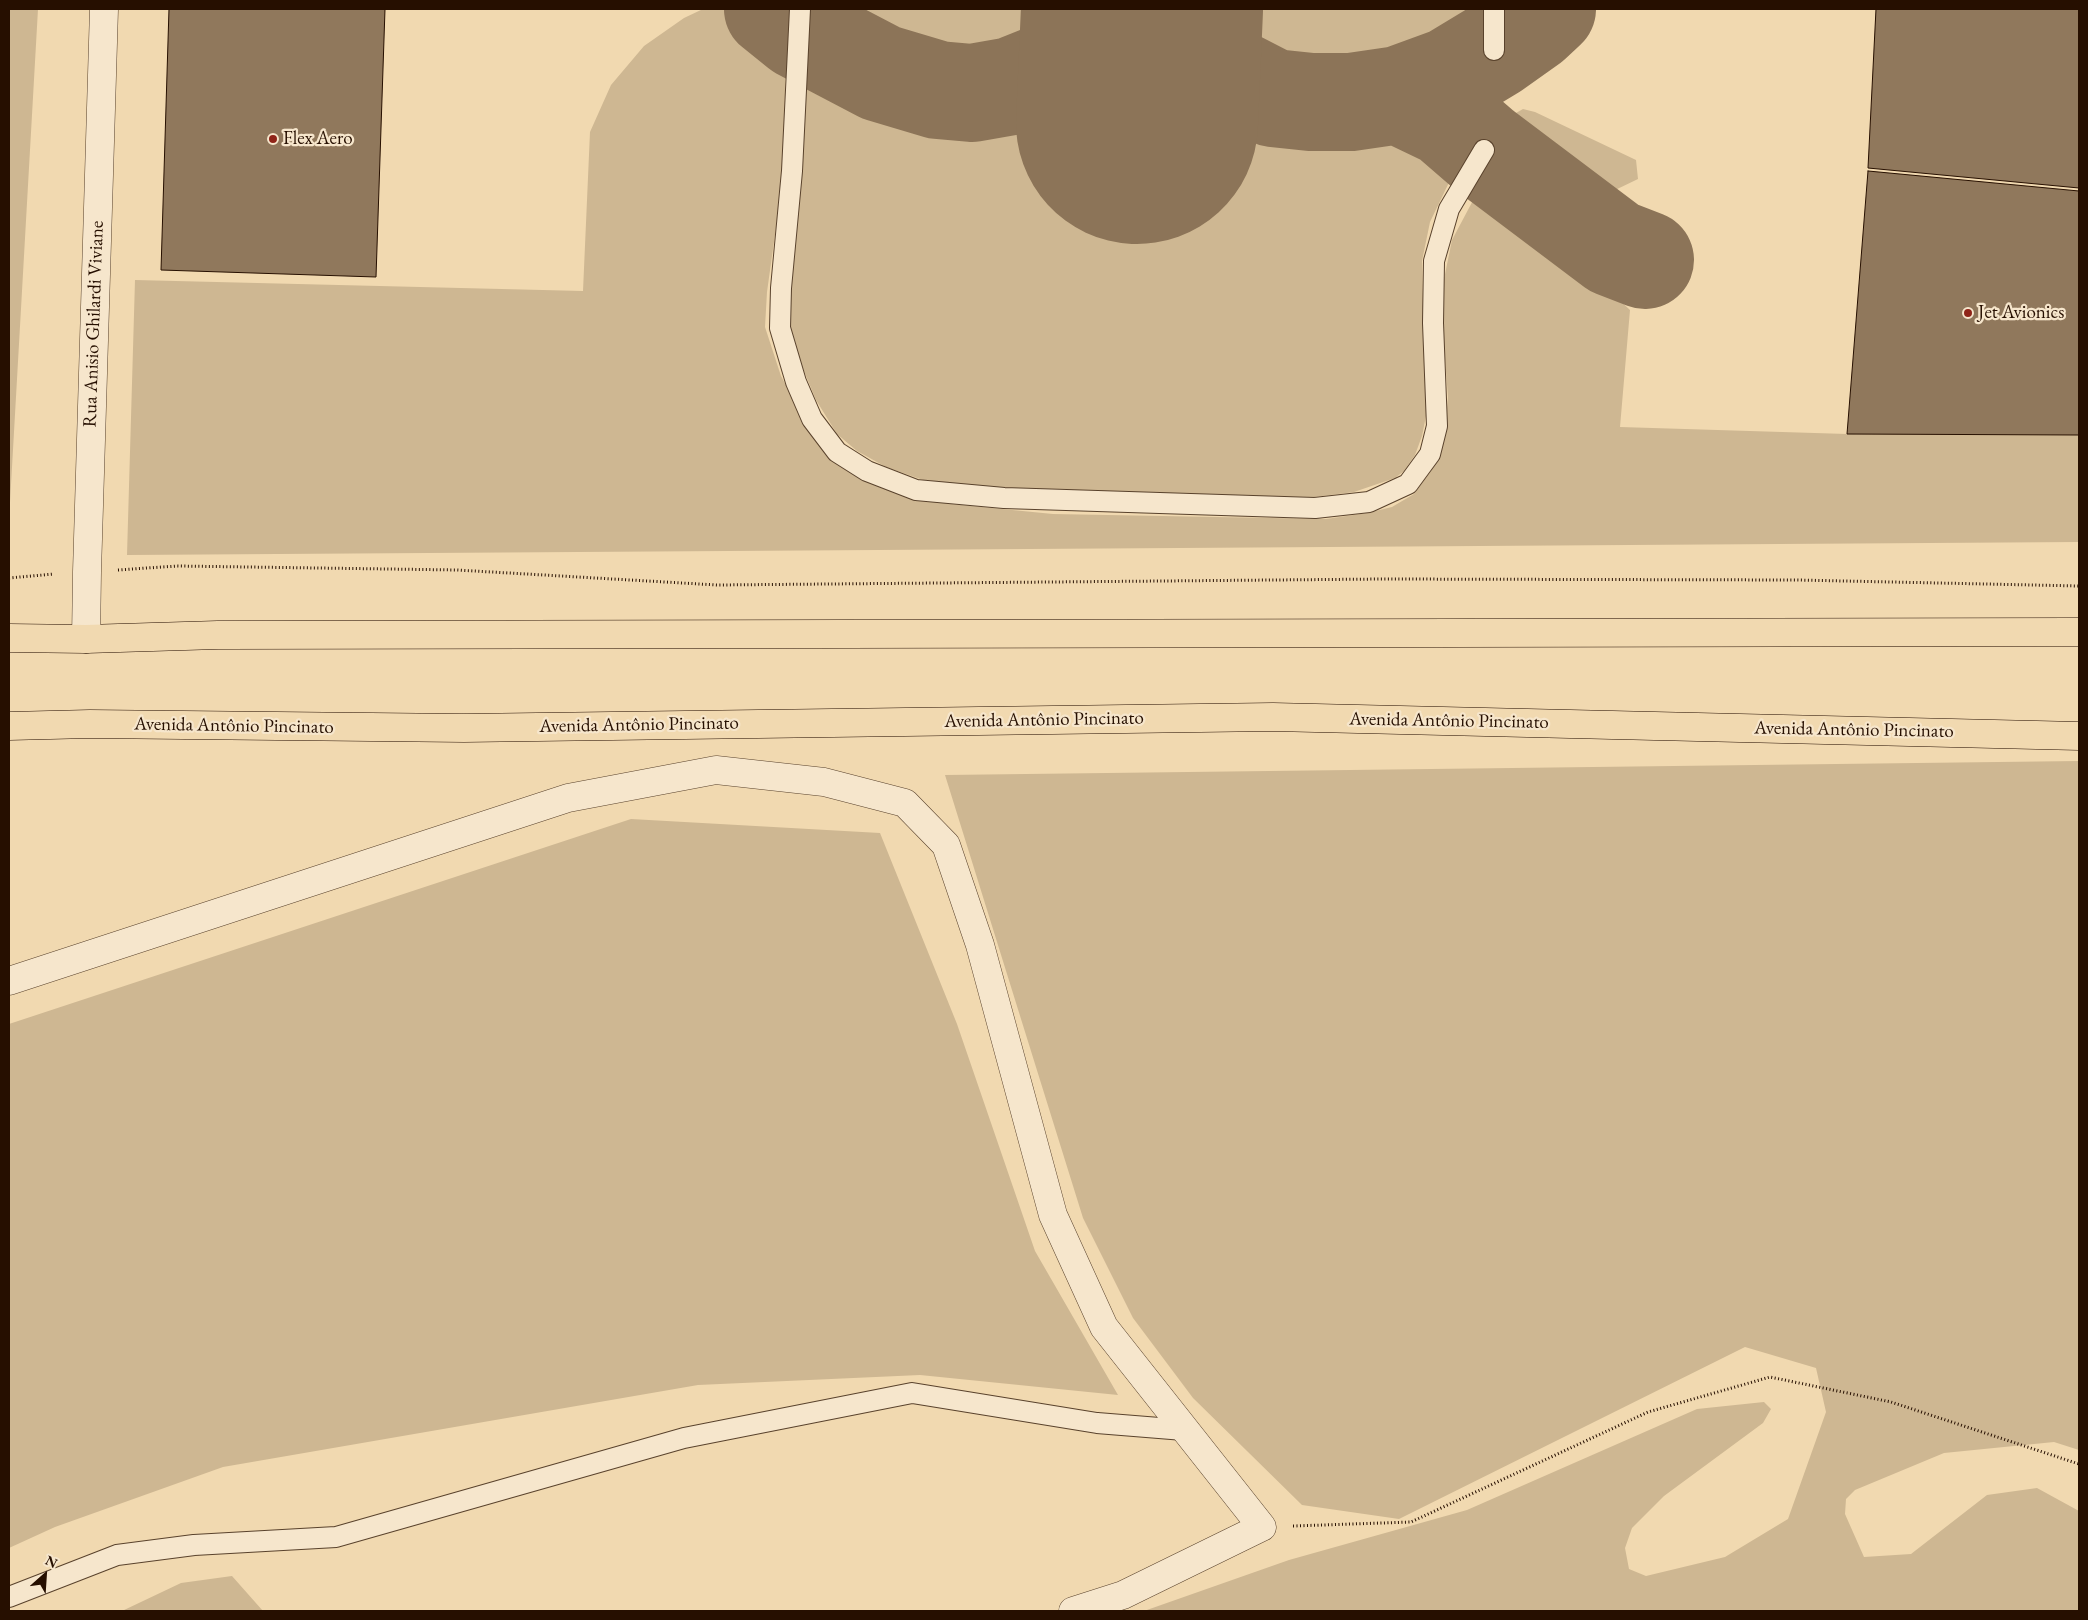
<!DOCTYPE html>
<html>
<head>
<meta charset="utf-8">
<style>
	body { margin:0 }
	#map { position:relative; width:2088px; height:1620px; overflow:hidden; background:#f1d9b0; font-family:"EB Garamond",serif }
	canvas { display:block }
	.frame { position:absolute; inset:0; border:10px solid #260f00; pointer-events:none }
	.north { position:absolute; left:20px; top:1550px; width:50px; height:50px; -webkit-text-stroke:4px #f6e6cc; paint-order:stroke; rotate:26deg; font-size:14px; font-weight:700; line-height:20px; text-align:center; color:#260f00 }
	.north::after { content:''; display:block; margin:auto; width:18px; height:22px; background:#260f00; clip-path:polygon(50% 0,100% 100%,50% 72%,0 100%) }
</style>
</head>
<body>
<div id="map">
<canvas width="2088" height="1620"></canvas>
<div class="frame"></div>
<div class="north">N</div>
</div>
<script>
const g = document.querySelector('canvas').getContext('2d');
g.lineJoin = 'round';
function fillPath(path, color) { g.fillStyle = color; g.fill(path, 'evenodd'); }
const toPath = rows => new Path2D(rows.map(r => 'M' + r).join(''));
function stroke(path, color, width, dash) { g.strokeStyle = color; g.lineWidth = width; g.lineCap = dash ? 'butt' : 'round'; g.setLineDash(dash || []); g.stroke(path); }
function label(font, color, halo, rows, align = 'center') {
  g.font = font + ' "EB Garamond",serif'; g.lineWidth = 4.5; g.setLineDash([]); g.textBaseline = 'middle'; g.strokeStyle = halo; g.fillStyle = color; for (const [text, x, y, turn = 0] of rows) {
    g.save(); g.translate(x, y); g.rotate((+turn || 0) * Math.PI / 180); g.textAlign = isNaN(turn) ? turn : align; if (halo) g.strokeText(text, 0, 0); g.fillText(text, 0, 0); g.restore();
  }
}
fillPath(toPath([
	[9,9,38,9,9,520],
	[703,9,732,9,752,27,786,54,783,177,767,292,765,327,781,376,813,435,832,459,869,483,910,497,951,504,1053,514,1326,519,1367,513,1392,507,1414,494,1431,471,1444,439,1448,397,1442,321,1443,284,1452,240,1478,191,1611,292,1630,310,1620,427,1847,434,2079,435,2079,542,127,555,135,280,583,291,590,132,611,85,644,46,684,18],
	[825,9,1050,9,1028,35,1004,50,968,59,936,57,896,47,852,26],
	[1236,9,1485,9,1485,20,1474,30,1425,54,1372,69,1326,71,1295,66,1277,56,1250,32],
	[805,67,846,90,881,105,941,120,1047,129,1048,133,1209,137,1305,137,1377,130,1392,134,1455,170,1430,222,1422,261,1423,307,1429,401,1422,436,1415,455,1404,471,1395,478,1354,492,1314,497,1160,496,1004,489,923,480,886,467,857,451,837,434,816,400,796,352,789,321],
	[1523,109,1535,112,1636,160,1638,179,1611,192,1588,192,1519,136,1511,117,1516,113],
	[2079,761,2079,1450,2054,1442,1944,1453,1855,1490,1846,1499,1845,1514,1864,1557,1911,1554,1987,1495,2037,1488,2079,1511,2079,1611,1144,1611,1289,1560,1467,1510,1697,1409,1764,1402,1771,1409,1763,1423,1664,1496,1632,1528,1625,1548,1629,1569,1646,1576,1725,1557,1788,1519,1826,1412,1816,1368,1745,1347,1399,1519,1302,1505,1193,1398,1133,1318,1083,1218,945,775],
	[631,819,880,833,957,1024,1035,1251,1118,1395,920,1375,698,1385,223,1467,55,1527,9,1548,9,1024],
	[232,1576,263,1611,122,1611,181,1583]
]), '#ceb792');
stroke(toPath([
	[773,9,799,30,881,73,938,90,972,93,1012,86,1057,68,1083,51,1129,9],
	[1155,9,1171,32,1203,62,1273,98,1311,102,1351,102,1399,95,1451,76,1494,50,1532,23,1547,9],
	[1399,95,1447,118,1484,150,1614,248,1645,260]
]), '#8c7458', 98);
stroke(toPath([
	[1137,123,1142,9]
]), '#8c7458', 242);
const building = toPath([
	[169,9,385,9,376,277,161,270,169,9],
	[1876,9,2079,9,2079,188,1868,168,1876,9],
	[1868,171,2079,191,2079,435,1847,434,1868,171]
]);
fillPath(building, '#90785c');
stroke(building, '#260f00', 1);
const service = toPath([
	[800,9,792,171,781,288,780,328,796,382,812,419,837,452,867,471,916,490,1004,498,1315,508,1369,502,1408,484,1430,454,1437,426,1433,323,1434,261,1449,209,1484,150],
	[1494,50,1494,9],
	[9,1597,117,1555,194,1545,336,1537,684,1438,912,1393,1097,1423,1184,1430]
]);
const minor = toPath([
	[86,639,87,572,104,9],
	[9,981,568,798,716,770,824,782,905,803,946,845,980,945,1053,1215,1104,1327,1262,1527,1123,1595,1073,1611]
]);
const primary = toPath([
	[9,638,86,639,218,635,2079,632],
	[9,726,90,724,464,728,1273,717,2079,736]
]);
stroke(service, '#59422c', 22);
stroke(minor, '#59422c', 29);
stroke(primary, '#260f00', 29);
stroke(toPath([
	[118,570,177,566,457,570,717,585,1384,579,1798,580,2079,586],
	[9,578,54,574],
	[1293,1526,1411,1522,1648,1412,1770,1377,1891,1402,2079,1464]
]), '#260f00', 3, [1, 2.5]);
stroke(service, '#f6e6cc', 20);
stroke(minor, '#f6e6cc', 28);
stroke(primary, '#f1d9b0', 28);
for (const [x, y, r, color] of [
	[273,139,5,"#8f2418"],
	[1968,313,5,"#8f2418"]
]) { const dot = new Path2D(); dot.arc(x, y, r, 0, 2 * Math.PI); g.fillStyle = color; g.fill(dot); stroke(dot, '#f6e6cc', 2); }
label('19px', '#260f00', '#f6e6cc', [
	["Flex Aero",283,139],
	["Jet Avionics",1978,313]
], 'left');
label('19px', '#260f00', '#f6e6cc', [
	["Rua Anisio Ghilardi Viviane",94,324,-88],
	["Avenida Antônio Pincinato",1044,720,-1],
	["Avenida Antônio Pincinato",1449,721,1],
	["Avenida Antônio Pincinato",639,725,-1],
	["Avenida Antônio Pincinato",234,726,1],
	["Avenida Antônio Pincinato",1854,730,1]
]);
</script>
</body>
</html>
